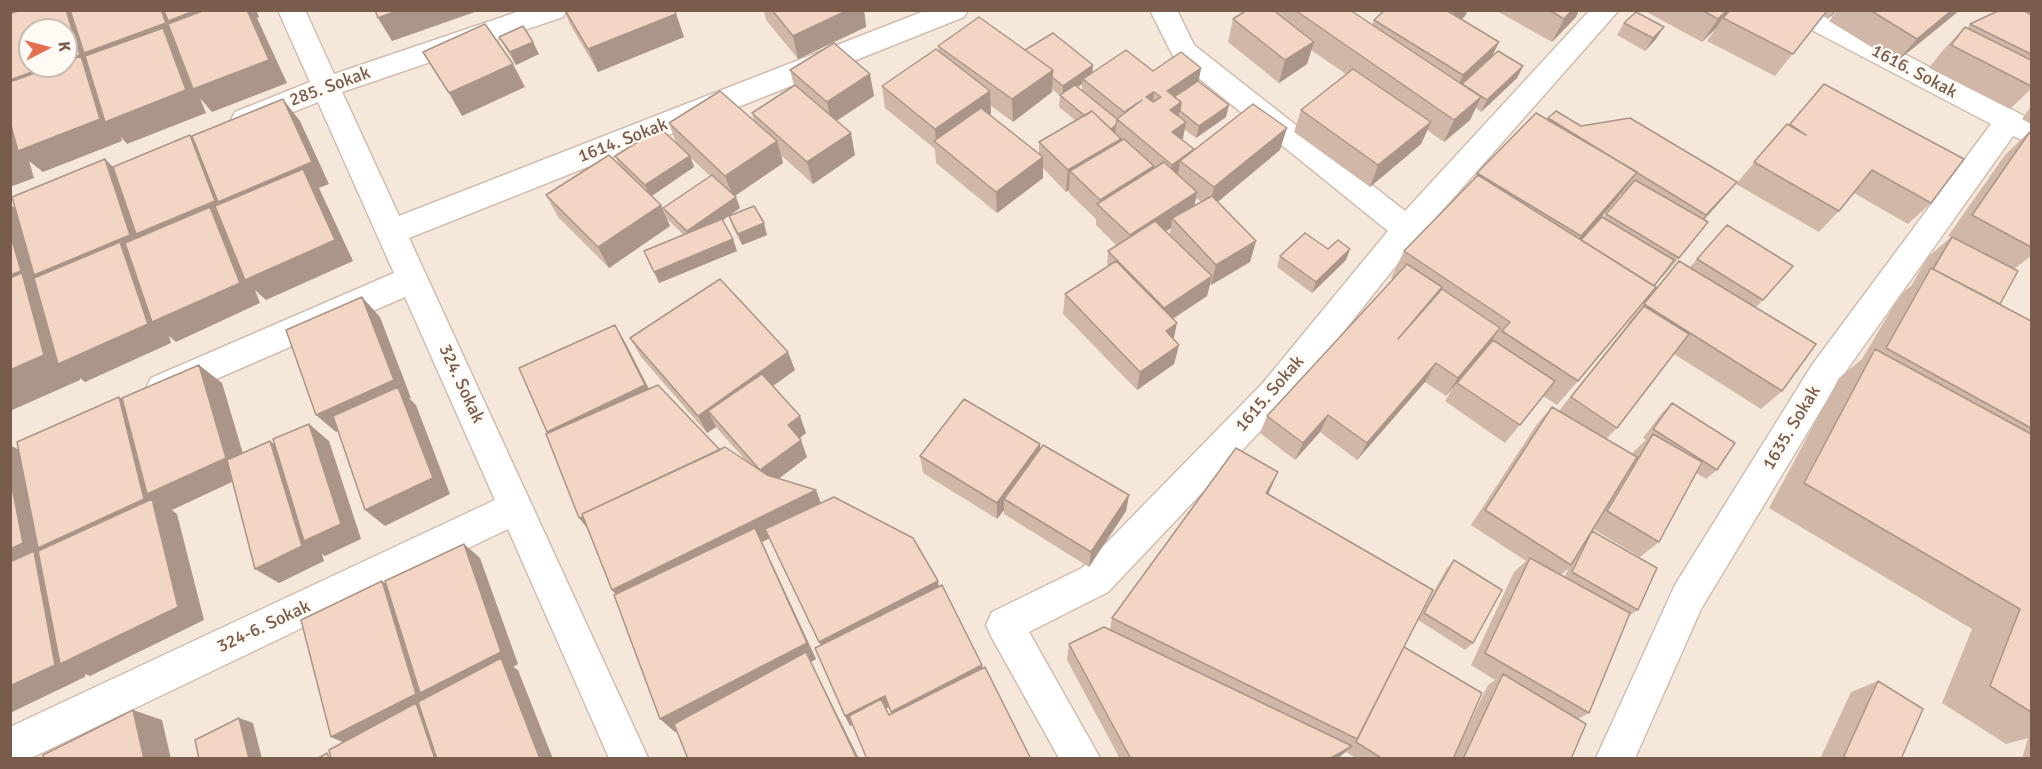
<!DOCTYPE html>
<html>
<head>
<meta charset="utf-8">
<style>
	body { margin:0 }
	#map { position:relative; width:2042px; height:769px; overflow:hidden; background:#fdf6ec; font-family:Signika,sans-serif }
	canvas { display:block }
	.frame { position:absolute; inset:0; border:12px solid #7a5c4d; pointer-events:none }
	.north { position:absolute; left:18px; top:18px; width:60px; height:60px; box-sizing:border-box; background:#fffaf3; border:2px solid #cabbb1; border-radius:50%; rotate:84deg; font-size:16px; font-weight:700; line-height:24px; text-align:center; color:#7a5c4d }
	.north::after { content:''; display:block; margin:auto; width:21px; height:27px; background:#e76f51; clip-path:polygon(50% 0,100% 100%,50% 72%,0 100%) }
</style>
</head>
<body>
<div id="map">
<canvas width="2042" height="769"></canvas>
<div class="frame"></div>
<div class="north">K</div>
</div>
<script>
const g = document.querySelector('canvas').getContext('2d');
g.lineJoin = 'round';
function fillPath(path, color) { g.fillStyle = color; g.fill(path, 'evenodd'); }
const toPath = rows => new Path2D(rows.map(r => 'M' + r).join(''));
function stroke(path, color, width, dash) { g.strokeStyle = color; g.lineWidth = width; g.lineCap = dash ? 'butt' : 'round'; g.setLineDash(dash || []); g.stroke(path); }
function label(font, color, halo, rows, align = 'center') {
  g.font = font + ' Signika,sans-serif'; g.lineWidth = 4.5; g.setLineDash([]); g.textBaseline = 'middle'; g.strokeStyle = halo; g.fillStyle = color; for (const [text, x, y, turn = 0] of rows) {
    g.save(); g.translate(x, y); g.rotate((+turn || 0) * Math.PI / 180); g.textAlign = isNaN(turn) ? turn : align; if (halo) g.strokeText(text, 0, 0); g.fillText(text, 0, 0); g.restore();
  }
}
fillPath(toPath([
	[11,11,2031,11,2031,758,11,758],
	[30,30,66,30,66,66,30,66]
]), '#f5e8da');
const minor = toPath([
	[278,10,305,10,334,74,523,10,567,10,563,17,342,92,399,216,927,10,968,10,964,17,409,238,648,758,609,758,508,529,31,758,10,758,10,727,495,500,405,297,163,402,151,398,146,388,151,378,394,273,318,102,245,131,235,128,231,120,235,112,310,82,278,10],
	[1150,10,1177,10,1194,45,1405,211,1590,10,1619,10,1418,238,1286,404,1108,592,1029,632,1100,758,1059,758,992,638,986,625,992,612,1082,568,1262,384,1388,231,1174,58,1150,10],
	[1783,10,1819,10,2032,120,2032,144,2013,136,1836,385,1701,609,1635,758,1596,758,1675,585,1812,365,1991,124,1787,17,1783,10]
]);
stroke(minor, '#d1beb0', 3);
fillPath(minor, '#fff');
fillPath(toPath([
	[564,10,674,10,676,14,684,37,598,72,570,24],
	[764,10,864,10,866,27,798,59,766,20],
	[1275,10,1350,10,1372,25,1374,20,1385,10,1468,10,1465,16,1461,20,1499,42,1492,56,1523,66,1517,78,1481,112,1476,108,1470,120,1444,142,1427,130,1421,144,1370,187,1294,132,1301,110,1346,74,1311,50,1307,64,1279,83,1228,42,1233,19,1275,12],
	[1495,10,1579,10,1576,17,1552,42],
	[1643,10,1960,10,1896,62,1829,21,1837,11,1828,19,1823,16,1775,76,1707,41,1716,28,1702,42],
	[2000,10,2031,10,2031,89,2010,109,1929,68,1943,50,1965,27,1967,28,1970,24],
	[1624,23,1656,39,1645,51,1617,35],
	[499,37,539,54,516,65,506,49],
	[938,46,1025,50,1093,72,1153,71,1201,68,1198,82,1226,117,1196,138,1184,129,1182,140,1193,151,1280,150,1218,202,1256,241,1250,262,1211,285,1210,284,1207,296,1173,319,1174,340,1179,345,1174,364,1137,390,1063,314,1065,294,1107,267,1108,251,1117,246,1096,225,1096,219,1069,193,1069,190,1066,192,1043,168,1043,178,997,213,936,163,935,149,885,108,882,86,939,51],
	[1082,84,1082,91,1077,87],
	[1052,89,1060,96,1059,107,1076,121,1039,142,1039,154,989,114,991,114,990,105,1013,122,1052,92],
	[1196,198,1202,202,1194,206],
	[1171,228,1169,235,1165,231],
	[790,70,874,96,837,121,855,155,813,184,782,156,783,163,735,196,740,208,723,220,737,251,659,283,684,235,668,220,663,208,710,176,691,158,694,167,652,196,661,205,670,226,609,268,558,217,546,195,620,166,615,156,676,143,669,123,754,121,752,113,794,86],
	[1824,84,1931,203,1908,224,1854,193,1839,211,1819,232,1736,184,1787,124,1789,125],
	[2031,106,2031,124,2022,119],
	[1548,118,1581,126,1737,182,1704,220,1679,258,1662,278,1660,277,1578,381,1557,405,1543,396,1505,443,1445,401,1455,385,1446,396,1425,382,1357,460,1320,432,1295,460,1260,433,1267,416,1393,279,1391,278,1404,251,1474,179,1477,173,1547,119],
	[1621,194,1623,195,1603,218,1602,217],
	[2031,130,2031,256,2014,269,2000,304,2031,321,2031,759,2022,759,2028,738,2006,744,1942,703,1972,629,1769,508,1839,378,1862,359,1900,295,1911,286,1928,257,1951,237,1948,236,2005,155],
	[729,216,767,235,742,245,733,228],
	[1727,225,1763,300,1756,307,1782,391,1761,409,1674,354,1617,428,1606,439,1632,454,1634,451,1646,440,1643,438,1662,413,1672,403,1717,470,1706,479,1696,473,1659,542,1640,557,1593,529,1592,531,1638,610,1628,616,1589,713,1578,719,1571,759,1357,759,1346,752,1337,759,1120,759,1067,660,1069,644,1110,629,1112,618,1268,494,1421,614,1447,568,1454,560,1473,643,1465,650,1418,620,1404,647,1459,745,1488,685,1495,680,1471,665,1514,572,1526,561,1471,525,1537,424,1552,407,1559,411,1628,324,1627,324,1679,261,1690,267],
	[1569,568,1564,577,1561,575],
	[1328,249,1350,249,1346,260,1312,293,1277,267,1280,256],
	[615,325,626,344,649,389,720,450,746,461,716,427,707,433,641,357,630,338,795,370,773,386,806,433,799,439,807,457,778,479,821,503,939,587,1031,759,853,725,850,726,821,645,770,538,762,542,816,659,811,662,859,759,688,759,677,731,675,732,616,594,612,590,587,528,547,432],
	[889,707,892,714,889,715,886,709],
	[1040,444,1040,449,1129,495,1126,511,1089,567,1004,514,1004,510,997,519,923,473,920,456],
	[1878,681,1901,759,1820,759,1851,692]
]), '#d1b7a8');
fillPath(toPath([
	[66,10,256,10,259,17,257,18,287,83,212,112,200,98,206,113,127,144,121,137,122,141,43,172,29,161,34,178,10,187,10,77,49,66,66,66],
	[399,10,474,10,475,12,392,41,378,18],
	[848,10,864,10,866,27,798,59,793,36],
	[1455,10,1468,10,1465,16,1443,36,1453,13],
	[1572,10,1579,10,1576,17,1552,42,1564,19],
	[1727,10,1733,10,1723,18,1716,28,1702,42,1718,19],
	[1835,10,1837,10,1828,19],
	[1952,10,1960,10,1896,62,1917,39],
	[676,14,684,37,598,72,588,49],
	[1664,27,1656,39,1645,51,1653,38],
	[533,42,539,54,516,65,510,52],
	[1314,42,1307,64,1279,83,1285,60],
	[1499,42,1488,65,1452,98,1463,75],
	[513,64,525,87,462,116,449,93],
	[1093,65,1092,77,1083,79,1082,84,1062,98,1063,86],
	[1523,66,1517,78,1481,112,1487,100],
	[1201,68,1197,90,1174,107,1167,91],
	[1053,70,1052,92,1013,122,1012,99],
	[870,74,874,96,831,124,827,102],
	[990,91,991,114,942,148,936,143,935,129],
	[1154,92,1151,114,1146,97],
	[1481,97,1470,120,1444,142,1454,120],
	[283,99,300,121,329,184,319,188,353,261,266,300,255,290,260,303,176,342,169,336,171,343,85,382,80,378,80,380,10,411,10,204,34,224,105,159,127,181,190,135,210,157],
	[1181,102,1177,125,1170,110],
	[1229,105,1226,117,1196,138,1199,126],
	[1186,122,1182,144,1172,132],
	[1431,122,1421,144,1370,187,1378,165],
	[1116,125,1115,137,1105,133],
	[1287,128,1280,150,1210,208,1214,187],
	[851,133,855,155,813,184,807,162],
	[1121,139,1118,161,1070,171,1069,190,1066,192,1068,170],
	[777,141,783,163,733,197,725,176],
	[1194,149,1190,168,1180,161,1177,180,1168,186,1172,165],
	[690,156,694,167,650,197,645,185],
	[1043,157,1043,178,997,213,996,192],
	[1154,166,1151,188,1099,206,1100,200],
	[1637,172,1616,200,1561,263,1581,236],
	[1737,182,1719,203,1689,236,1706,215],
	[1197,192,1193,213,1172,218,1171,228,1127,256,1130,235],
	[736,197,740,208,692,242,687,231],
	[661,205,670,226,609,268,598,247],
	[764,223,767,235,742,245,738,234],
	[733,239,737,251,659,283,654,272],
	[1256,241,1250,262,1211,285,1216,265],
	[1350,249,1346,260,1312,293,1316,282],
	[1212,276,1207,296,1160,327,1164,308],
	[362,297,380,317,411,398,409,398,416,405,450,494,385,526,365,510,404,401,336,432,316,415],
	[1177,323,1173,342,1166,331],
	[615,325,626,344,656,403,560,449,547,432],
	[1500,328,1487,347,1446,396,1458,378],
	[1179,345,1174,364,1137,390,1140,372],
	[788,352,795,370,720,424,708,411,716,427,707,433,698,416],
	[1436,363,1425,382,1357,460,1367,443],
	[199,365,222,383,249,474,172,510,169,508,177,514,204,620,90,676,85,674,85,677,10,713,10,445,43,463,119,397,145,415],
	[1328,415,1320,432,1295,460,1303,443],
	[800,416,806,433,794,442,788,425],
	[309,424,329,441,361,539,325,556,322,554,324,561,279,583,255,569,270,441,292,458],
	[801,440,807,457,768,487,760,470],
	[1040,444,1039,461,1004,499,1004,510,997,519,997,503],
	[722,452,592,534,579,518],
	[1278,472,1267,497,1266,493],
	[816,490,824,511,762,542,816,659,811,662,859,759,857,759,811,662,675,732,660,719,629,608,612,590],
	[1129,495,1126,511,1089,567,1091,552],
	[464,544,480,558,518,664,513,667,518,670,553,759,435,759,354,747,331,737,382,581,402,595],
	[938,581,940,595,826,654,819,642],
	[982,665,983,677,896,722,891,712],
	[885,696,889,707,850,726,845,716],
	[133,710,162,720,171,759,144,759],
	[239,718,253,723,262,759,249,759],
	[1352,746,1337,759,1329,759]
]), '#aa9588');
const building = toPath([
	[20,10,66,10,80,55,66,60,66,30,30,30,30,66,49,66,10,80,10,14,20,10],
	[70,10,161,10,166,23,84,53,70,10],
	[164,10,197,10,168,21,164,10],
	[205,10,247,10,269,60,193,89,168,24,205,10],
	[375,10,399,10,378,18,375,10],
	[565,10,674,10,676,14,588,49,565,10],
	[772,10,848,10,793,36,772,10],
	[1247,10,1273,10,1314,42,1285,60,1233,19,1247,10],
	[1295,10,1350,10,1481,97,1454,120,1295,10],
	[1385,10,1446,10,1499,42,1463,75,1374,20,1385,10],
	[1549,10,1572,10,1564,19,1549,10],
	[1702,10,1727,10,1718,19,1702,10],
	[1730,10,1822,10,1826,12,1793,54,1723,18,1730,10],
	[1870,10,1952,10,1917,39,1870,10],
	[2000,10,2023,10,2031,15,2031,54,1970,24,2000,10],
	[1636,12,1664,27,1653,38,1624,23,1636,12],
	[979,17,1053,70,1012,99,938,46,979,17],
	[485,24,513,64,449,93,423,52,485,24],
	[523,26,533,42,510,52,499,37,523,26],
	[1965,27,2031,60,2031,86,1951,45,1965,27],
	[163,28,186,90,105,122,85,56,163,28],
	[1053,33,1093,65,1063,86,1052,77,1053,70,1025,50,1053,33],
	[834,43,870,74,827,102,790,70,834,43],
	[936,49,990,91,935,129,882,86,936,49],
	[1126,50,1153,71,1181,52,1201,68,1167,91,1181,102,1170,110,1186,122,1172,132,1194,149,1172,165,1117,119,1142,100,1124,112,1083,79,1126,50],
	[1154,92,1161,97,1153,102,1146,97,1154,92],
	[1498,51,1523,66,1487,100,1462,84,1498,51],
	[81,56,100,119,18,151,10,122,10,82,54,66,66,66,66,62,81,56],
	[1353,69,1431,122,1378,165,1301,110,1353,69],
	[1198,81,1229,105,1199,126,1180,111,1181,102,1174,97,1198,81],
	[1824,84,1964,159,1931,203,1872,170,1839,211,1754,162,1787,124,1806,135,1790,124,1824,84],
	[795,85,851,133,807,162,752,113,795,85],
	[1075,85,1117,119,1116,125,1111,129,1092,111,1085,116,1060,95,1075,85],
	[720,91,777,141,725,176,669,123,720,91],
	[283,99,312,162,218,202,192,136,283,99],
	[1253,104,1287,128,1214,187,1180,161,1253,104],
	[981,108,1043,157,996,192,934,141,981,108],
	[1092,111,1121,139,1068,170,1039,142,1092,111],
	[1556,111,1581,126,1630,118,1737,182,1706,215,1548,118,1556,111],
	[1536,113,1637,172,1581,236,1477,173,1536,113],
	[660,128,690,156,645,185,615,156,660,128],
	[2029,133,2031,134,2031,247,1972,215,2029,133],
	[190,135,215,201,136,234,113,167,190,135],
	[1124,139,1154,166,1100,200,1070,171,1124,139],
	[609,155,661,205,598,247,546,195,609,155],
	[105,159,130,235,34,275,12,197,105,159],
	[1164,162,1197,192,1130,235,1097,204,1164,162],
	[303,169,335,240,245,280,215,206,303,169],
	[712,175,736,197,687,231,663,208,712,175],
	[1478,175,1656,287,1578,381,1502,331,1510,322,1404,251,1478,175],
	[1635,180,1708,222,1679,258,1606,214,1635,180],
	[1212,196,1256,241,1216,265,1172,218,1212,196],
	[754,206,764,223,738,234,729,216,754,206],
	[210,207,240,283,152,322,125,243,210,207],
	[1602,217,1674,260,1654,286,1581,240,1602,217],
	[722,219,733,239,654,272,644,251,722,219],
	[1155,221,1212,276,1164,308,1108,251,1155,221],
	[1727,225,1793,266,1763,300,1697,259,1727,225],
	[10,233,21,271,10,275,10,233],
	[1305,233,1328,249,1338,240,1350,249,1316,282,1280,256,1305,233],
	[1952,237,2018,271,2000,304,1933,269,1952,237],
	[120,242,148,324,58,364,34,278,120,242],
	[1116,261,1177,323,1166,331,1179,345,1140,372,1065,294,1116,261],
	[1679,261,1816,344,1782,391,1644,304,1679,261],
	[1407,264,1442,287,1398,339,1442,289,1500,328,1458,378,1436,363,1367,443,1328,415,1303,443,1267,416,1407,264],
	[1931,268,2031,321,2031,428,1886,348,1931,268],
	[22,273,44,355,10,370,10,278,22,273],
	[720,279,788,352,698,416,630,338,720,279],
	[362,297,394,380,316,415,286,330,362,297],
	[1644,306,1689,334,1617,428,1571,397,1644,306],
	[615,325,645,385,547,432,519,368,615,325],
	[1493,340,1555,381,1520,425,1457,383,1493,340],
	[1875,349,2031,434,2031,712,1990,686,2020,609,1804,483,1875,349],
	[199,365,226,458,147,494,122,398,199,365],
	[762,374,800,416,788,425,801,440,760,470,708,411,762,374],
	[658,385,720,450,582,514,583,517,579,518,546,434,658,385],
	[398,387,433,478,365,510,333,416,398,387],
	[119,397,144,499,38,548,17,442,119,397],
	[964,399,1040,444,997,503,920,456,964,399],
	[1672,403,1735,443,1717,470,1653,429,1672,403],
	[1552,407,1637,457,1571,565,1485,510,1552,407],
	[309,424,341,524,304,541,273,439,309,424],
	[1653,434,1702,462,1659,542,1607,511,1653,434],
	[270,441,302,546,255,569,227,460,270,441],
	[1043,445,1129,495,1091,552,1004,499,1043,445],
	[725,447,767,475,816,490,612,590,582,514,725,447],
	[1236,448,1278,472,1266,493,1433,590,1357,739,1112,618,1236,448],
	[10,477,23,543,10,549,10,477],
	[834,497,913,538,938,581,819,642,765,529,834,497],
	[152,499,178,607,60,664,38,551,152,499],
	[755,528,807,643,660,719,614,595,755,528],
	[1592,531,1657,568,1638,610,1572,572,1592,531],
	[464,544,501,652,420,693,385,581,464,544],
	[34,551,55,665,10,686,10,562,34,551],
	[1530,558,1630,613,1589,713,1485,653,1530,558],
	[1454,560,1502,590,1473,643,1424,613,1454,560],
	[382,581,416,694,331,737,301,620,382,581],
	[942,585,982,665,891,712,885,696,845,716,815,648,942,585],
	[1104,627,1352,746,1329,759,1131,759,1069,644,1104,627],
	[1404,647,1482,693,1453,759,1383,759,1356,742,1404,647],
	[806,652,857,759,688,759,674,724,806,652],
	[501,658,540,759,437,759,418,702,501,658],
	[985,667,1031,759,867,759,849,716,881,699,889,715,985,667],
	[1503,674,1586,724,1571,759,1463,759,1503,674],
	[1878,681,1923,709,1901,759,1847,759,1844,756,1878,681],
	[416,703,435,759,331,759,329,750,416,703],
	[133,710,144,759,43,759,43,755,133,710],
	[239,718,249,759,199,759,195,740,239,718],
	[327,753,329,759,317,759,327,753]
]);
fillPath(building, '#f3d5c3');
stroke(building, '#aa9588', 1.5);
label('18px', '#7a5c4d', '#fffaf3', [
	["1616. Sokak",1914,72,28],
	["285. Sokak",330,87,-20],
	["1614. Sokak",623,141,-21],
	["324. Sokak",461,384,65],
	["1615. Sokak",1270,394,-49],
	["1635. Sokak",1792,428,-59],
	["324-6. Sokak",264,627,-25]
]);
</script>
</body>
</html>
